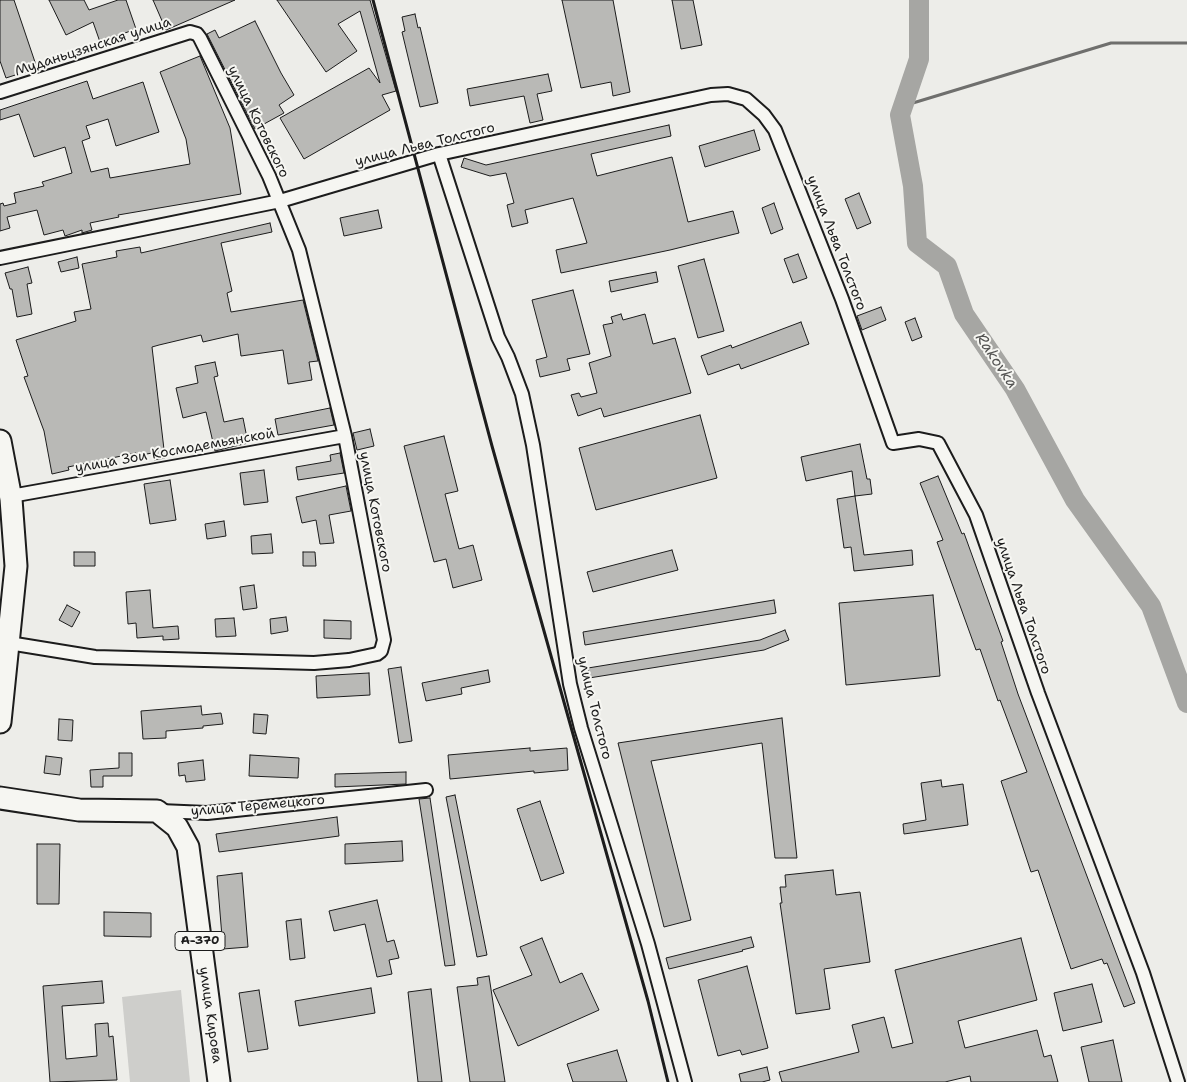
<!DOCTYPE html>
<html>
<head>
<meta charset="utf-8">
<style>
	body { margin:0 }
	canvas { display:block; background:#edede9 }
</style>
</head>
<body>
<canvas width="1187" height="1082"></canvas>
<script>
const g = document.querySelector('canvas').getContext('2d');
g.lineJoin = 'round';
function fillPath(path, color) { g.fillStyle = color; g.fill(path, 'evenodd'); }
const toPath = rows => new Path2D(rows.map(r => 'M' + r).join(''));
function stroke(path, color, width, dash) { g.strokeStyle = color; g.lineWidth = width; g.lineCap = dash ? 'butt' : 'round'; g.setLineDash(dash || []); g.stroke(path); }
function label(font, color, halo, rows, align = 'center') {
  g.font = font + ' "Shantell Sans",sans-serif'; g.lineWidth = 4; g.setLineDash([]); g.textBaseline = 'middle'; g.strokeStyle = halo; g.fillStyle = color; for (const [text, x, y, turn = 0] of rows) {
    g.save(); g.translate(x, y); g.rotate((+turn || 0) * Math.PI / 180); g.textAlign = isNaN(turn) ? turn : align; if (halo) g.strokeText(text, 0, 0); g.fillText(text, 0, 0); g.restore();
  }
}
fillPath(toPath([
	[181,990,190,1082,130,1082,122,997]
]), '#cececb');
stroke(toPath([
	[903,106,1111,43,1187,43]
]), '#6f6f6d', 3);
stroke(toPath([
	[919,0,919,59,900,115,913,186,917,243,947,266,964,314,1015,389,1075,500,1151,606,1187,703]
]), '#a6a6a3', 20);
const building = toPath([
	[0,0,14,0,37,68,6,78,0,61,0,0],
	[49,0,84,0,89,10,118,0,126,0,136,29,100,42,93,22,66,35,49,0],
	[153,0,235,0,166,30,153,0],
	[277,0,370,0,396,91,382,95,390,110,304,159,280,118,369,68,380,83,360,11,338,24,357,51,326,72,277,0],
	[562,0,613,0,630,92,613,96,611,82,581,88,562,0],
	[672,0,693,0,702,45,681,49,672,0],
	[415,14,418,28,420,27,438,103,420,107,402,32,405,31,402,17,415,14],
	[255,21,281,73,294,95,279,105,284,113,255,129,207,34,215,30,219,38,255,21],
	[200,56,230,128,241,194,118,215,119,217,90,223,92,230,82,233,82,230,65,236,63,230,44,235,37,210,7,217,10,228,0,231,0,204,3,203,4,206,16,203,14,193,44,186,42,182,72,173,65,147,34,157,19,114,0,120,0,110,87,81,93,99,143,82,159,132,116,146,108,119,86,126,90,138,82,141,91,172,108,168,110,178,190,164,186,139,160,72,200,56],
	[548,74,552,91,537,94,543,120,530,123,524,96,470,106,467,89,548,74],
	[669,125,671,136,591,154,597,176,672,157,688,222,733,211,739,233,670,250,561,273,556,250,587,243,573,198,525,210,528,223,512,227,507,205,514,203,506,173,490,176,461,167,464,158,486,165,669,125],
	[754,130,760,150,705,167,699,146,754,130],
	[859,193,871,223,857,229,845,199,859,193],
	[774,203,783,229,771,234,762,208,774,203],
	[378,210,382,228,344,236,340,218,378,210],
	[270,223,272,232,221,243,232,291,227,293,231,312,303,300,318,361,309,362,312,380,288,384,283,350,241,356,238,334,203,342,201,335,159,345,152,347,165,458,154,460,152,453,136,456,136,453,68,467,69,470,52,474,44,431,24,377,28,376,16,340,76,321,74,312,91,309,82,264,117,257,116,251,140,247,141,253,270,223],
	[798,254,807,278,793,283,784,259,798,254],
	[77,257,79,268,61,272,58,262,77,257],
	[704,259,724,331,698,338,678,266,704,259],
	[28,267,32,283,27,284,32,314,17,317,12,289,10,289,5,273,28,267],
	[656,272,658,282,611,292,609,281,656,272],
	[573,290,590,354,567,359,570,370,540,377,536,360,547,357,532,300,573,290],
	[881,307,886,320,862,330,857,316,881,307],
	[621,314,623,320,645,314,653,344,675,338,691,393,604,417,601,408,578,416,571,395,579,393,581,397,597,393,589,363,611,356,603,325,613,323,611,317,621,314],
	[915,318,922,337,912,341,905,322,915,318],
	[801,322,809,344,741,369,739,364,708,375,701,356,731,345,732,348,801,322],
	[215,362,218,376,214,377,224,422,243,418,248,443,215,451,206,412,183,418,176,388,198,383,195,366,215,362],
	[330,408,334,425,278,435,275,419,330,408],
	[700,415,717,478,596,510,579,448,700,415],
	[370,429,374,446,357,450,353,433,370,429],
	[444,436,458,491,445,494,459,549,473,545,482,580,453,588,446,559,434,562,404,446,444,436],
	[860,444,867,479,870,479,872,494,855,496,852,471,806,481,801,457,860,444],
	[340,453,344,473,298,480,296,467,331,461,330,455,340,453],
	[264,470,268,502,244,505,240,473,264,470],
	[938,476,962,534,964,533,1003,641,1001,642,1018,694,1135,1003,1124,1007,1107,963,1104,964,1102,959,1071,969,1038,870,1031,872,1001,781,1027,772,1000,700,998,701,980,649,976,650,937,542,943,540,920,483,938,476],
	[170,480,176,520,150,524,144,484,170,480],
	[346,486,351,511,329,515,334,543,320,544,316,520,302,523,296,497,346,486],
	[855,496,864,555,912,550,913,565,854,571,851,547,844,548,837,499,855,496],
	[224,521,226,536,207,539,205,524,224,521],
	[271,534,273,553,252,554,251,536,271,534],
	[672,550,678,570,593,592,587,572,672,550],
	[74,552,95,552,95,566,74,566,74,552],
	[303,552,315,552,316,566,303,566,303,552],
	[254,585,257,608,243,610,240,587,254,585],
	[150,590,153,628,178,626,179,639,163,640,163,636,137,638,136,623,128,624,126,592,150,590],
	[933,595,940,676,846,685,839,603,933,595],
	[774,600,776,613,585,645,583,632,774,600],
	[67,605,80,612,72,627,59,620,67,605],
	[286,617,288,631,271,634,270,619,286,617],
	[234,618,236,636,216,637,215,619,234,618],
	[324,620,351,621,351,639,324,638,324,620],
	[785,630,789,640,764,650,589,678,588,668,760,640,785,630],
	[401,667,412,741,399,743,388,669,401,667],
	[488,670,490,682,461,688,462,694,426,701,422,683,488,670],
	[369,673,370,695,317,698,316,676,369,673],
	[201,706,202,715,221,713,223,724,203,726,203,728,166,731,166,738,143,739,141,711,201,706],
	[254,714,268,715,266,734,253,733,254,714],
	[782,718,797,858,775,858,762,743,651,761,691,920,664,927,618,743,782,718],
	[59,719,73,720,72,741,58,740,59,719],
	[530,748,530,751,567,748,568,770,534,773,534,771,450,779,448,755,530,748],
	[119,753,132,753,132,776,103,776,103,787,91,787,90,770,119,768,119,753],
	[250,755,299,758,298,778,249,776,250,755],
	[46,756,62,758,60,775,44,773,46,756],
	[203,760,205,780,186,782,185,775,179,776,178,763,203,760],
	[406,772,406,784,335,787,335,774,406,772],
	[941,780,942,787,963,784,968,825,904,834,903,824,926,820,921,783,941,780],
	[455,795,487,955,477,957,446,797,455,795],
	[430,798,455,965,445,966,419,799,430,798],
	[540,801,564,873,541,881,517,809,540,801],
	[337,817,339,836,219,852,216,834,337,817],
	[402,841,403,861,345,864,345,844,402,841],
	[37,844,60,844,59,904,37,904,37,844],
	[833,870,836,895,860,892,870,962,824,969,830,1009,796,1014,780,903,782,903,780,887,786,887,785,875,833,870],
	[242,873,248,947,223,949,217,876,242,873],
	[377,900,387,942,394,940,399,958,389,960,392,974,377,977,365,924,334,931,329,911,377,900],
	[104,912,151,913,151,937,104,936,104,912],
	[301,919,305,958,290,960,286,921,301,919],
	[751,937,754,947,742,950,743,951,669,969,666,958,751,937],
	[542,938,560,983,582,973,599,1010,518,1046,493,990,532,975,520,947,542,938],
	[1021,938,1037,1000,958,1021,965,1048,1037,1030,1044,1057,1051,1055,1058,1082,971,1082,970,1076,945,1082,782,1082,779,1072,859,1052,852,1025,884,1017,892,1048,913,1043,895,970,1021,938],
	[747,966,768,1048,742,1055,740,1050,718,1056,698,980,747,966],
	[489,976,505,1082,470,1082,457,987,478,985,477,978,489,976],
	[102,981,104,1003,62,1006,66,1059,97,1056,95,1024,108,1023,109,1037,113,1036,117,1080,50,1082,43,986,102,981],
	[1092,984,1102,1022,1063,1031,1054,993,1092,984],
	[371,988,375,1013,299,1026,295,1001,371,988],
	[431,989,442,1082,418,1082,408,992,431,989],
	[259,990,268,1049,248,1052,239,993,259,990],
	[1113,1040,1122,1082,1089,1082,1081,1047,1113,1040],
	[617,1050,627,1082,573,1082,567,1064,617,1050],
	[767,1067,770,1080,762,1082,741,1082,739,1074,767,1067]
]);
fillPath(building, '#b9b9b6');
stroke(building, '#1c1c1c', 1);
const minor = toPath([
	[0,92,190,32,197,34,200,38,269,176,299,250,345,436,384,640,381,651,377,654,349,660,314,663,95,657,9,643],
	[439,154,498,337,508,357,522,394,533,445,570,684,581,728,648,944,685,1082],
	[0,258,280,201,439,154,711,95,728,94,746,99,764,115,775,130,842,299,893,443,919,439,938,443,976,515,1038,693,1143,973,1178,1082],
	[11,496,345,436],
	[160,811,207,813,426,790]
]);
const trunk = toPath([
	[0,441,11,499,16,566,0,722],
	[0,798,79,810,157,811,177,827,188,847,219,1082]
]);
stroke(minor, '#1c1c1c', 16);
stroke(trunk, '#1c1c1c', 25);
stroke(minor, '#f6f6f2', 12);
stroke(trunk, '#f6f6f2', 21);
stroke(toPath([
	[373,0,492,446,648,1001,668,1082]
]), '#1c1c1c', 3);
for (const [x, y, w] of [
	[200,941,50]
]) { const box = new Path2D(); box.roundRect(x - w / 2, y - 9.5, w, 19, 4); g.fillStyle = '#f6f6f2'; g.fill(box); stroke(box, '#1c1c1c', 1); }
label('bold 12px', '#1c1c1c', null, [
	["А-370",200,941]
]);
label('14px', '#1c1c1c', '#f6f6f2', [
	["Муданьцзянская улица",93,47,-18],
	["улица Котовского",258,122,64],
	["улица Льва Толстого",425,145,-14],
	["улица Льва Толстого",836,243,69],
	["улица Зои Космодемьянской",175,451,-10],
	["улица Котовского",375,512,79],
	["улица Льва Толстого",1023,606,71],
	["улица Толстого",594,708,76],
	["улица Теремецкого",258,806,-5],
	["улица Кирова",210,1015,82]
]);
label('italic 15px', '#535352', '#f6f6f2', [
	["Rakovka",996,361,56]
]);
</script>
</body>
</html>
